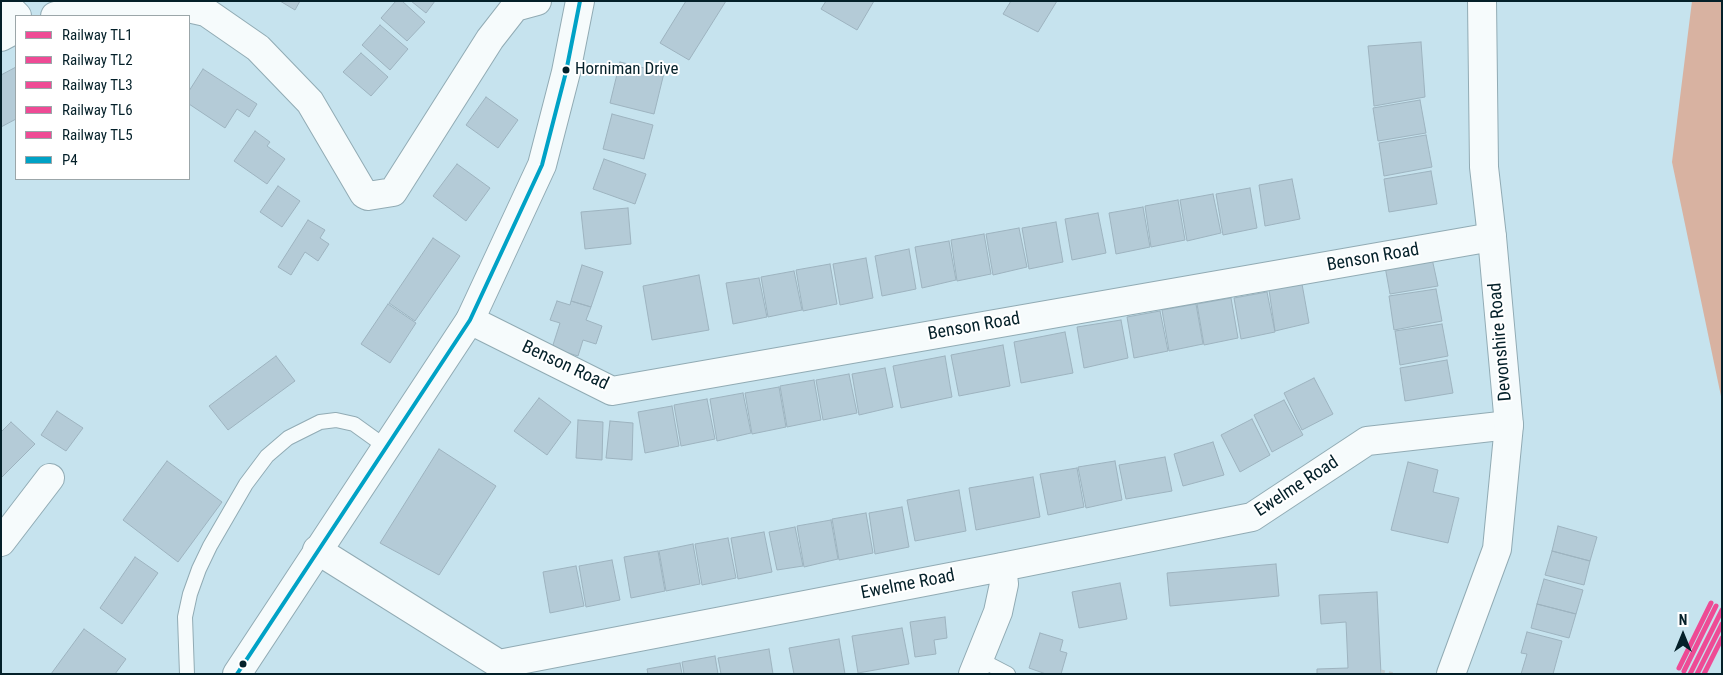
<!DOCTYPE html>
<html>
<head>
<meta charset="utf-8">
<style>
	body { margin:0 }
	#map { position:relative; width:1723px; height:675px; overflow:hidden; background:#c6e3ee; font-family:"Roboto Condensed",sans-serif }
	canvas { display:block }
	.frame { position:absolute; inset:0; border:2px solid #042029; pointer-events:none }
	.legend { position:absolute; left:15px; top:15px; width:175px; height:165px; box-sizing:border-box; background:#fff; border:1px solid #9ba6a9; margin:0; padding:6px 9px; list-style:none; font-size:15px; color:#042029 }
	.legend li { display:flex; align-items:center; gap:10px; height:25px }
	.legend b { width:25px; border:1px solid #9ba6a9 }
	.north { position:absolute; left:1658px; top:610px; width:50px; height:50px; -webkit-text-stroke:4px #fff; paint-order:stroke; rotate:0deg; font-size:14px; font-weight:700; line-height:20px; text-align:center; color:#042029 }
	.north::after { content:''; display:block; margin:auto; width:18px; height:22px; background:#042029; clip-path:polygon(50% 0,100% 100%,50% 72%,0 100%) }
</style>
</head>
<body>
<div id="map">
<canvas width="1723" height="675"></canvas>
<div class="frame"></div>
<ul class="legend">
<li><b style="height:6px;background:#ee4b95"></b>Railway TL1</li>
<li><b style="height:6px;background:#ee4b95"></b>Railway TL2</li>
<li><b style="height:6px;background:#ee4b95"></b>Railway TL3</li>
<li><b style="height:6px;background:#ee4b95"></b>Railway TL6</li>
<li><b style="height:6px;background:#ee4b95"></b>Railway TL5</li>
<li><b style="height:6px;background:#00a2c6"></b>P4</li>
</ul>
<div class="north">N</div>
</div>
<script>
const g = document.querySelector('canvas').getContext('2d');
g.lineJoin = 'round';
function fillPath(path, color) { g.fillStyle = color; g.fill(path, 'evenodd'); }
const toPath = rows => new Path2D(rows.map(r => 'M' + r).join(''));
function stroke(path, color, width, dash) { g.strokeStyle = color; g.lineWidth = width; g.lineCap = dash ? 'butt' : 'round'; g.setLineDash(dash || []); g.stroke(path); }
function label(font, color, halo, rows, align = 'center') {
  g.font = font + ' "Roboto Condensed",sans-serif'; g.lineWidth = 4; g.setLineDash([]); g.textBaseline = 'middle'; g.strokeStyle = halo; g.fillStyle = color; for (const [text, x, y, turn = 0] of rows) {
    g.save(); g.translate(x, y); g.rotate((+turn || 0) * Math.PI / 180); g.textAlign = isNaN(turn) ? turn : align; if (halo) g.strokeText(text, 0, 0); g.fillText(text, 0, 0); g.restore();
  }
}
fillPath(toPath([
	[1692,1,1722,1,1722,401,1672,162]
]), '#d8b2a1');
const building = toPath([
	[280,1,300,1,295,10,280,1],
	[396,1,402,1,425,22,407,41,381,18,396,1],
	[411,1,435,1,426,13,411,1],
	[686,1,726,1,689,60,660,43,686,1],
	[826,1,874,1,857,30,821,9,826,1],
	[1011,1,1057,1,1038,32,1003,14,1011,1],
	[380,25,408,49,390,70,362,45,380,25],
	[1421,42,1425,97,1374,106,1368,46,1421,42],
	[361,53,388,77,371,96,343,72,361,53],
	[620,62,664,73,654,114,610,103,620,62],
	[16,67,16,119,1,127,1,75,16,67],
	[203,69,257,104,249,117,237,109,225,128,189,104,189,91,203,69],
	[486,97,518,120,498,148,466,125,486,97],
	[1420,100,1426,133,1378,141,1373,108,1420,100],
	[612,114,653,125,644,159,603,149,612,114],
	[255,131,270,142,267,146,285,159,267,184,234,161,255,131],
	[1426,135,1432,167,1384,176,1379,143,1426,135],
	[604,159,646,174,635,204,593,189,604,159],
	[457,164,490,188,466,221,433,196,457,164],
	[1431,171,1437,204,1389,212,1384,179,1431,171],
	[1292,179,1300,219,1265,226,1259,185,1292,179],
	[278,186,300,201,282,227,260,212,278,186],
	[1250,188,1257,228,1223,235,1216,194,1250,188],
	[1213,194,1221,233,1187,241,1180,200,1213,194],
	[1178,200,1185,240,1151,247,1145,206,1178,200],
	[1143,207,1150,247,1116,254,1109,213,1143,207],
	[628,208,631,244,585,249,581,212,628,208],
	[1098,213,1106,253,1072,260,1065,219,1098,213],
	[308,220,325,230,320,238,329,244,318,261,305,252,291,275,278,267,308,220],
	[1056,222,1063,262,1029,269,1022,228,1056,222],
	[1019,228,1027,267,993,275,986,234,1019,228],
	[984,234,991,274,957,281,951,240,984,234],
	[433,238,460,256,415,321,389,303,433,238],
	[949,241,956,280,922,288,915,247,949,241],
	[909,249,916,289,882,296,875,256,909,249],
	[1431,254,1438,286,1390,294,1384,261,1431,254],
	[866,258,873,298,840,305,833,264,866,258],
	[830,264,837,304,803,311,796,270,830,264],
	[582,265,603,272,591,307,571,301,582,265],
	[794,271,802,310,768,317,761,277,794,271],
	[699,275,709,330,652,340,643,286,699,275],
	[759,278,767,317,733,324,726,283,759,278],
	[1302,284,1309,323,1275,331,1269,290,1302,284],
	[1436,289,1442,321,1394,330,1389,296,1436,289],
	[1267,292,1275,332,1241,339,1234,298,1267,292],
	[1231,298,1238,338,1204,345,1197,304,1231,298],
	[557,301,570,305,571,301,591,307,586,320,602,326,596,344,583,340,578,356,552,348,560,323,550,320,557,301],
	[388,304,416,323,390,363,361,344,388,304],
	[1196,304,1203,344,1169,351,1162,310,1196,304],
	[1160,311,1168,351,1134,358,1127,317,1160,311],
	[1121,320,1128,358,1084,368,1077,327,1121,320],
	[1442,324,1448,356,1400,365,1395,331,1442,324],
	[1065,332,1073,373,1021,383,1014,342,1065,332],
	[1003,345,1010,386,959,396,951,355,1003,345],
	[276,356,295,381,228,430,209,406,276,356],
	[945,356,952,397,901,408,893,366,945,356],
	[1447,360,1453,393,1405,401,1400,368,1447,360],
	[885,368,893,407,859,415,852,374,885,368],
	[849,374,857,413,823,420,816,380,849,374],
	[1314,378,1333,414,1302,430,1284,393,1314,378],
	[814,380,821,420,787,427,780,386,814,380],
	[779,387,786,427,752,434,745,393,779,387],
	[743,393,751,433,717,441,710,399,743,393],
	[539,398,571,422,547,455,514,431,539,398],
	[707,399,715,439,681,446,674,405,707,399],
	[1284,400,1303,435,1272,452,1254,415,1284,400],
	[672,406,679,446,645,453,638,412,672,406],
	[57,411,83,428,66,451,41,435,57,411],
	[1252,419,1270,455,1240,472,1221,435,1252,419],
	[578,420,603,422,602,460,576,458,578,420],
	[610,421,633,423,632,460,606,458,610,421],
	[11,422,35,444,1,478,1,432,11,422],
	[1213,442,1224,475,1183,486,1174,454,1213,442],
	[439,449,496,486,439,575,380,543,439,449],
	[1165,457,1172,491,1126,499,1119,465,1165,457],
	[167,461,222,502,178,562,123,520,167,461],
	[1115,461,1122,500,1086,508,1078,467,1115,461],
	[1408,462,1438,470,1433,492,1459,498,1448,543,1391,530,1408,462],
	[1077,468,1084,507,1048,515,1040,474,1077,468],
	[1033,477,1040,517,976,530,969,488,1033,477],
	[959,490,966,531,915,541,907,500,959,490],
	[902,507,909,547,875,554,869,513,902,507],
	[866,513,873,553,839,560,832,519,866,513],
	[831,520,838,559,804,567,797,526,831,520],
	[1558,526,1597,537,1590,561,1552,551,1558,526],
	[795,527,803,566,777,570,769,532,795,527],
	[764,532,772,572,738,579,731,538,764,532],
	[728,538,736,578,702,585,695,544,728,538],
	[693,544,700,584,666,591,659,551,693,544],
	[658,551,665,591,631,598,624,557,658,551],
	[1552,551,1590,561,1584,585,1545,575,1552,551],
	[135,557,158,573,122,624,100,608,135,557],
	[612,560,620,600,586,607,579,566,612,560],
	[1276,564,1279,596,1170,606,1167,573,1276,564],
	[576,566,584,606,550,613,543,572,576,566],
	[1544,579,1583,590,1576,614,1537,604,1544,579],
	[1120,583,1127,619,1079,628,1072,592,1120,583],
	[1377,592,1381,674,1317,674,1317,669,1348,668,1346,622,1321,624,1319,595,1377,592],
	[1537,604,1576,614,1569,638,1531,628,1537,604],
	[945,617,947,638,934,640,936,654,915,657,910,622,945,617],
	[902,628,909,664,858,673,852,636,902,628],
	[84,629,126,659,115,674,51,674,84,629],
	[1527,632,1562,641,1553,674,1521,674,1527,654,1521,653,1527,632],
	[1040,633,1063,640,1060,651,1067,653,1061,674,1046,674,1029,668,1040,633],
	[839,639,845,674,794,674,789,648,839,639],
	[769,649,773,674,721,674,718,658,769,649],
	[715,656,718,674,684,674,682,662,715,656],
	[680,663,682,674,648,674,647,669,680,663]
]);
fillPath(building, '#b4cbd7');
stroke(building, '#9db3bf', 1);
const service = toPath([
	[979,659,1008,674],
	[187,674,185,617,190,594,199,569,210,546,246,484,267,456,288,438,320,422,336,420,354,424,386,447]
]);
const minor = toPath([
	[2,1,17,16],
	[55,16,80,10,166,3,206,12,258,48,310,102,364,194,368,196,393,192,490,39,515,7,537,1],
	[1,37,16,29],
	[470,320,612,391,1492,237],
	[1,542,50,478],
	[317,550,499,664,1002,567,1252,517,1367,441,1509,425],
	[973,674,998,612,1004,584,1002,567]
]);
const tertiary = toPath([
	[237,674,470,320,542,165,566,72,580,1],
	[1451,674,1497,549,1509,425,1492,237,1484,167,1482,1]
]);
stroke(service, '#91abb4', 16);
stroke(minor, '#91abb4', 30);
stroke(tertiary, '#91abb4', 30);
stroke(toPath([
	[1381,671,1394,674]
]), '#c3cccf', 3, [4, 4]);
stroke(service, '#f6fbfc', 14);
stroke(minor, '#f6fbfc', 28);
stroke(tertiary, '#f6fbfc', 28);
stroke(toPath([
	[237,674,470,320,542,165,566,72,580,1]
]), '#00a2c6', 4);
stroke(toPath([
	[1690,674,1722,610]
]), '#ee4b95', 5);
stroke(toPath([
	[1697,674,1722,624]
]), '#ee4b95', 5);
stroke(toPath([
	[1684,671,1716,606]
]), '#ee4b95', 5);
stroke(toPath([
	[1704,674,1722,638]
]), '#ee4b95', 5);
stroke(toPath([
	[1679,668,1711,603]
]), '#ee4b95', 5);
for (const [x, y, r, color] of [
	[566,70,4.5,"#042029"],
	[243,664,4.5,"#042029"]
]) { const dot = new Path2D(); dot.arc(x, y, r, 0, 2 * Math.PI); g.fillStyle = color; g.fill(dot); stroke(dot, '#fff', 2); }
label('17px', '#042029', '#fff', [
	["Horniman Drive",575,70]
], 'left');
label('18px', '#042029', '#fff', [
	["Benson Road",1373,258,-10],
	["Benson Road",974,327,-10],
	["Devonshire Road",1501,342,-95],
	["Benson Road",565,366,25],
	["Ewelme Road",1297,487,-33],
	["Ewelme Road",908,585,-11]
]);
</script>
</body>
</html>
